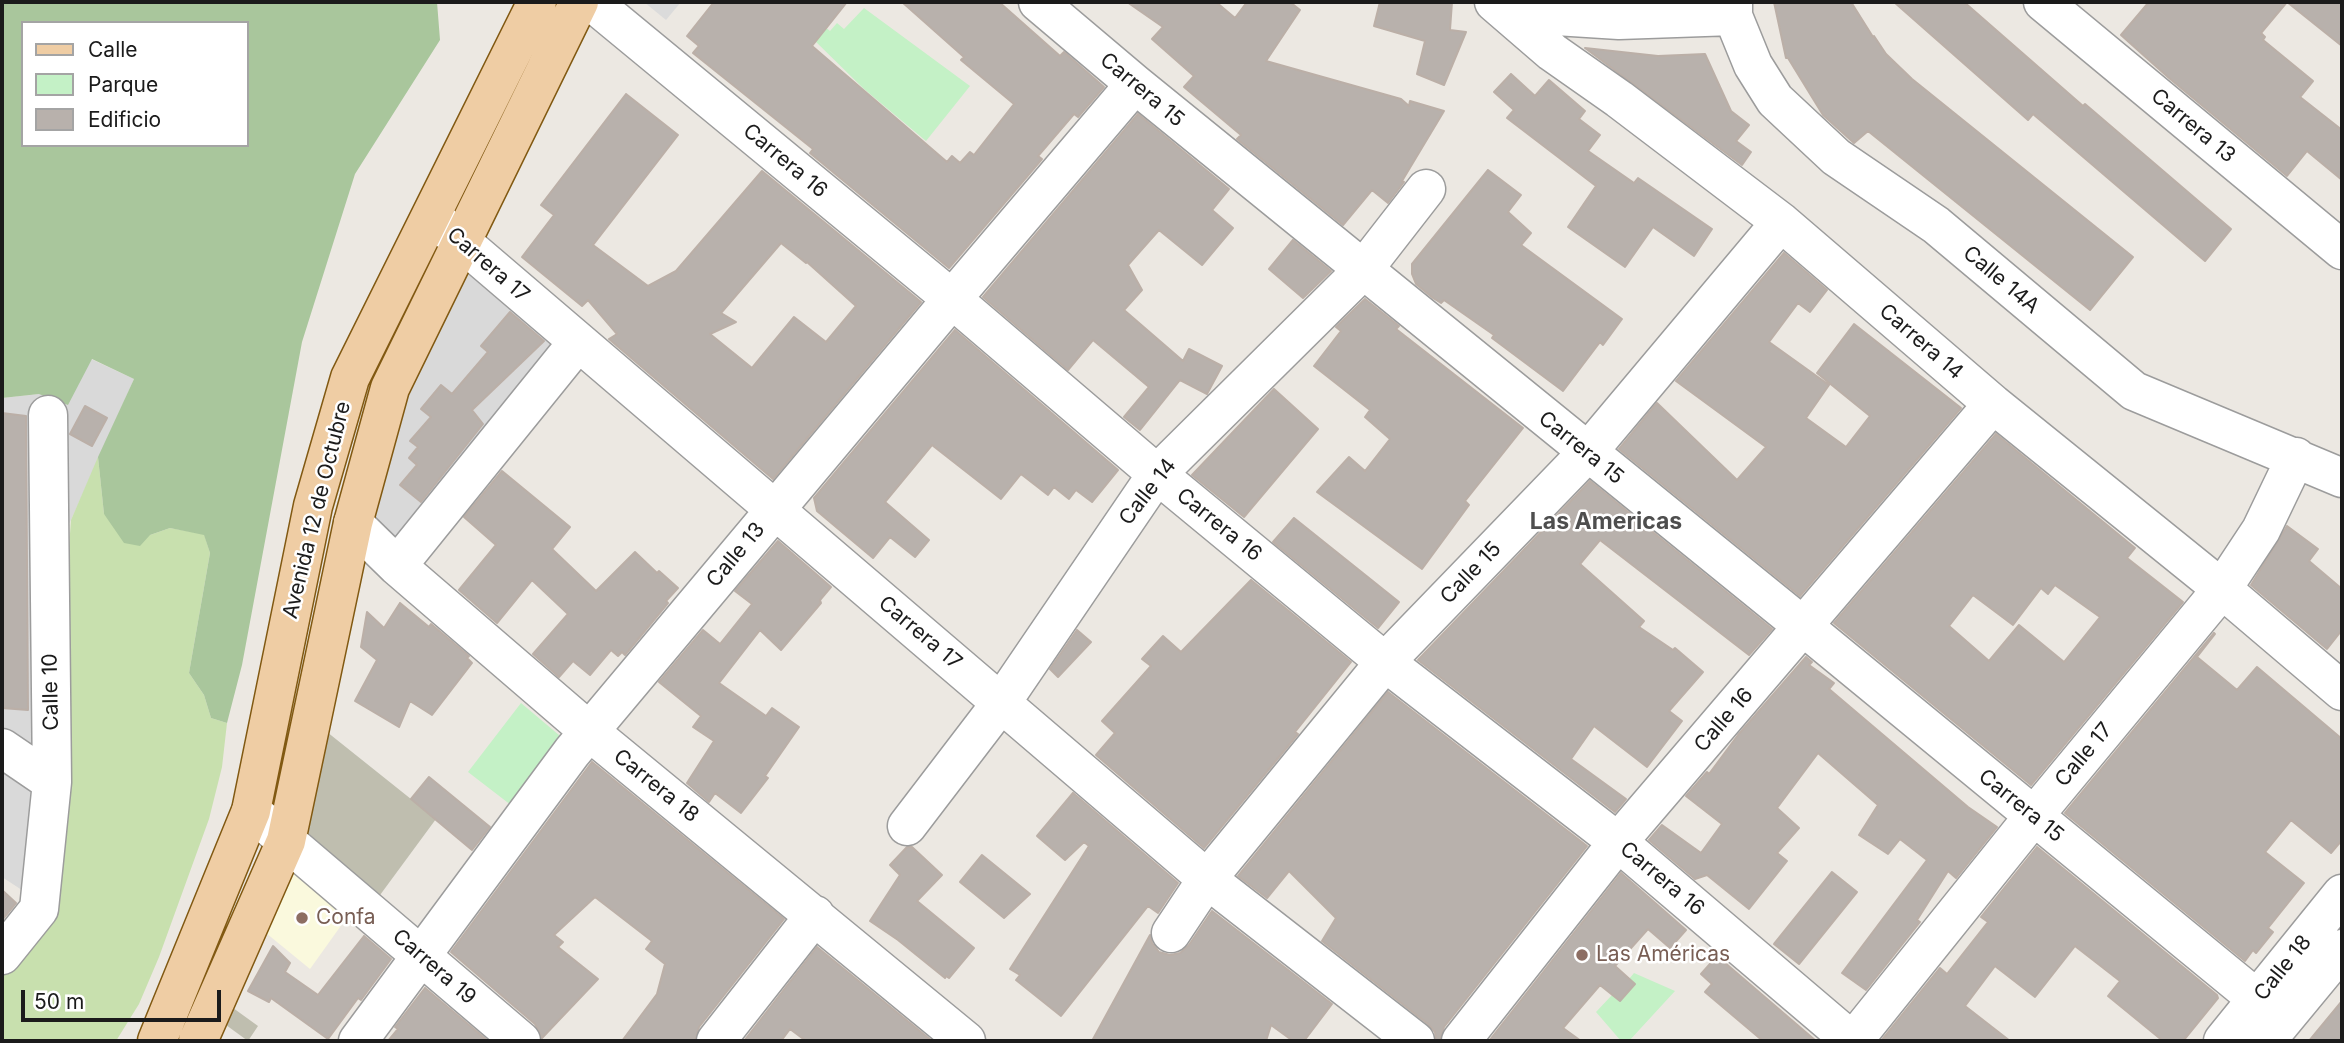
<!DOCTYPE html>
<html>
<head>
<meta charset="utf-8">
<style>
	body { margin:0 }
	#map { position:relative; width:2344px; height:1043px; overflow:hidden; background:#ece8e2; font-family:Inter,sans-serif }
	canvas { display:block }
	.frame { position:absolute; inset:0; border:4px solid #1b1b1b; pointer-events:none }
	.legend { position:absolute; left:21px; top:21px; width:228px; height:126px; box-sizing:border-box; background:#fff; border:2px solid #a4a4a4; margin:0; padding:9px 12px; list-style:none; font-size:21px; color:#1b1b1b }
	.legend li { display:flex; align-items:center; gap:14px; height:35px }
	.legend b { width:35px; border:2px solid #a4a4a4 }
	.scale { position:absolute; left:21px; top:990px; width:200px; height:32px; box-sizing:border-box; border:4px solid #1b1b1b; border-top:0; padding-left:9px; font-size:21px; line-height:24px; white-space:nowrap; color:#1b1b1b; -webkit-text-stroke:5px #fff; paint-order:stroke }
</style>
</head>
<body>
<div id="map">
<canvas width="2344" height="1043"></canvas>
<div class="frame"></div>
<ul class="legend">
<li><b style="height:9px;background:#efcda4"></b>Calle</li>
<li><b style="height:19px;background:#c4f1c6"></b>Parque</li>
<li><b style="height:19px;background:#b8b1ac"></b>Edificio</li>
</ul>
<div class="scale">50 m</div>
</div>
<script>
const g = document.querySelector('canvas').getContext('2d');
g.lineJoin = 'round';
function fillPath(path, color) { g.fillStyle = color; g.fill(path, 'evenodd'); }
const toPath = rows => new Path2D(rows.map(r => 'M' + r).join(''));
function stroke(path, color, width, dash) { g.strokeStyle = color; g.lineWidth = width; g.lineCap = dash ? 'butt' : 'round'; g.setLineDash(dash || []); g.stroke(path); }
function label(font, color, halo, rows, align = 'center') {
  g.font = font + ' Inter,sans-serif'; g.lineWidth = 5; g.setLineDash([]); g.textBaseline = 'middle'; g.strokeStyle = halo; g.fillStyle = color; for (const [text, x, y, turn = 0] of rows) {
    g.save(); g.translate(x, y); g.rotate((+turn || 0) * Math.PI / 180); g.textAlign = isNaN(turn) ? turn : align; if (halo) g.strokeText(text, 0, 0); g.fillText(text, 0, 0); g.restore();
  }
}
fillPath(toPath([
	[471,270,566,351,386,550,357,514,399,400],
	[91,359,134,379,71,520,45,565,28,894,2,877,2,398,39,394]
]), '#d9d9d9');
fillPath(toPath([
	[283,857,350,913,310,969,255,924]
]), '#faf9dd');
fillPath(toPath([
	[312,720,436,819,369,910,289,844],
	[222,1000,258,1026,248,1041,215,1017]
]), '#bfbeaf');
fillPath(toPath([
	[98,457,104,514,150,535,170,528,204,534,210,553,189,673,204,695,211,718,227,723,222,767,209,819,159,957,139,1004,116,1041,2,1041,2,978,40,924,71,698,64,616,71,520]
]), '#c8e0ae');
fillPath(toPath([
	[2,2,437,2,440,40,355,174,302,342,242,665,227,723,211,718,204,695,189,673,210,553,204,535,170,528,150,535,140,546,124,543,104,514,98,457,134,379,92,359,68,405,39,394,2,398],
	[23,23,247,23,247,145,23,145]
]), '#a9c69c');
fillPath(toPath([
	[864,8,970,86,926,141,864,89,813,39,824,26,830,31,837,23,844,29],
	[521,703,572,746,520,812,468,772],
	[1634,973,1675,991,1629,1041,1621,1041,1596,1012,1612,995,1620,1001,1635,984,1629,979]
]), '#c4f1c6');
fillPath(toPath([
	[644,2,681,2,666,20]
]), '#dbdbdb');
const building = toPath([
	[714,2,847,2,812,46,947,162,952,156,960,163,970,152,974,155,1014,104,961,60,964,57,902,2,999,2,1060,56,1064,52,1104,87,1078,117,1074,114,1038,156,1042,159,949,268,810,153,813,149,693,53,699,46,687,36,714,2],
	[1127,2,1216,2,1235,18,1247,2,1290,2,1300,10,1266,61,1401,99,1409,106,1410,101,1444,111,1402,181,1404,182,1388,203,1372,190,1343,225,1237,139,1241,135,1184,87,1194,76,1152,39,1163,27,1127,2],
	[1380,2,1452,2,1450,30,1466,32,1444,85,1417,74,1425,41,1374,26,1380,2],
	[1774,2,1851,2,1873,37,1874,36,1886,54,1912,79,2133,257,2090,310,1868,131,1854,143,1823,115,1788,58,1786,58,1774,2],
	[1894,2,1964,2,2083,106,2085,104,2231,229,2205,261,2033,114,2028,120,1894,2],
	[2149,2,2342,2,2342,46,2287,2,2261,33,2265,37,2263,40,2313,81,2300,97,2342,130,2342,180,2307,151,2287,176,2169,78,2121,35,2149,2],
	[1585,48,1658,56,1705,54,1731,111,1749,125,1736,141,1751,152,1742,165,1585,48],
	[1511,74,1535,96,1549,80,1585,111,1579,119,1600,135,1588,151,1634,183,1638,178,1712,229,1694,256,1653,227,1625,267,1568,227,1596,186,1507,118,1514,110,1494,92,1511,74],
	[626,94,678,135,593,245,648,286,676,271,762,171,921,302,773,479,609,339,617,334,588,300,582,306,522,257,554,215,541,205,626,94],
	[781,243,806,263,807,262,856,306,826,342,794,317,752,368,710,334,736,322,721,313,781,243],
	[1138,114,1229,189,1212,210,1233,228,1202,265,1159,230,1128,265,1142,290,1124,310,1183,361,1189,349,1222,366,1207,394,1180,380,1140,430,1124,417,1149,387,1093,340,1068,370,983,297,1138,114],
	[1488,170,1521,195,1508,212,1531,233,1521,245,1622,319,1603,345,1600,342,1563,391,1492,338,1494,335,1444,300,1441,303,1433,298,1416,284,1412,274,1412,264,1488,170],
	[1293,240,1331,271,1303,298,1269,269,1293,240],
	[1784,253,1827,290,1810,312,1798,303,1769,342,1829,385,1806,418,1846,447,1870,416,1817,373,1854,324,1961,408,1800,596,1619,449,1657,403,1737,480,1766,447,1676,381,1784,253],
	[1365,299,1399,326,1396,329,1523,428,1465,501,1469,505,1422,569,1317,492,1349,457,1365,471,1390,439,1365,417,1370,410,1314,366,1341,331,1336,327,1365,299],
	[510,312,544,341,472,410,483,424,421,502,400,485,417,465,409,458,418,447,410,441,431,417,421,409,441,385,452,394,488,352,481,346,510,312],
	[955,330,1118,470,1092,502,1076,490,1069,499,1054,487,1048,495,1021,474,1001,499,932,445,885,502,929,540,915,557,890,537,873,558,817,511,814,498,955,330],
	[1274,389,1318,429,1244,517,1192,475,1274,389],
	[85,406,107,418,92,446,70,434,85,406],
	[2,413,26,416,28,710,2,708,2,413],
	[1996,434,2135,548,2127,558,2183,602,2031,785,1834,623,1996,434],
	[2055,585,2100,617,2064,662,2019,625,1989,661,1949,626,1973,595,2013,625,2041,588,2048,594,2055,585],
	[502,471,570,527,552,549,596,591,635,552,657,573,659,571,678,588,666,601,668,603,625,655,622,652,618,656,611,650,590,675,573,661,559,677,533,654,568,614,532,580,497,623,459,590,496,545,464,517,502,471],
	[1590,481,1772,629,1749,655,1600,540,1580,564,1644,621,1639,627,1673,650,1675,648,1703,672,1669,711,1682,721,1647,767,1594,726,1571,759,1626,799,1615,812,1418,660,1590,481],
	[1294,518,1399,602,1378,628,1273,542,1294,518],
	[2287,526,2318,549,2309,561,2342,589,2342,630,2327,649,2251,585,2287,526],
	[778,541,831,587,820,600,821,603,781,650,760,630,719,683,766,716,772,708,799,727,765,776,768,778,741,813,715,793,709,802,687,783,714,741,693,727,701,716,659,682,703,630,720,644,752,604,735,591,778,541],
	[1251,580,1351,662,1295,732,1298,734,1204,848,1096,755,1115,733,1102,721,1151,666,1142,659,1163,636,1181,652,1251,580],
	[400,603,429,627,431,624,469,656,467,658,472,663,432,715,410,701,399,727,355,701,377,660,361,647,367,612,384,628,400,603],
	[1077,630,1091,642,1058,677,1050,669,1077,630],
	[2214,633,2215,634,2197,657,2237,690,2257,667,2342,739,2342,840,2331,853,2291,820,2265,852,2304,883,2268,928,2273,932,2256,953,2253,950,2245,961,2065,813,2214,633],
	[1806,657,1812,662,1809,665,1834,683,1829,689,1968,807,1997,827,1956,878,1948,871,1917,920,1920,922,1866,990,1842,973,1927,860,1900,839,1888,854,1859,835,1878,805,1818,753,1777,808,1799,828,1777,853,1787,861,1749,909,1707,875,1695,879,1649,840,1662,825,1701,853,1722,824,1686,796,1707,772,1709,774,1738,735,1806,657],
	[1388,692,1587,846,1444,1027,1440,1041,1436,1041,1435,1032,1428,1024,1322,941,1336,918,1289,871,1267,898,1238,876,1388,692],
	[592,762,784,919,699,1027,695,1041,622,1041,657,994,665,964,646,949,652,941,595,897,554,935,563,942,558,947,598,979,542,1038,535,1024,451,952,592,762],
	[429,777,490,827,472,850,411,799,429,777],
	[1073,793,1178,883,1158,913,1148,906,1061,1016,1016,980,1020,975,1010,969,1089,846,1084,842,1065,860,1037,836,1073,793],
	[907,847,912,847,942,875,917,901,974,948,949,978,946,976,945,978,898,940,870,921,900,875,890,865,907,847],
	[2037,847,2217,995,2218,998,2183,1041,2163,1041,2108,996,2120,981,2075,946,2035,997,1995,966,1965,1006,2010,1041,1881,1041,1940,968,1947,974,1988,922,1981,917,2037,847],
	[982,855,1030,894,1004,918,960,882,982,855],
	[1832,872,1857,892,1799,964,1774,944,1832,872],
	[1621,873,1686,930,1670,948,1648,929,1615,966,1635,984,1620,1001,1600,985,1563,1028,1581,1041,1489,1041,1621,873],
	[2,890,16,903,2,920,2,890],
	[1212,911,1332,1004,1304,1041,1293,1041,1271,1025,1266,1041,1092,1041,1150,935,1152,943,1159,952,1170,955,1180,953,1189,945,1212,911],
	[364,936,391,959,361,1000,358,998,328,1039,271,998,269,1002,248,991,273,946,290,963,285,972,318,995,364,936],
	[817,947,932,1041,806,1041,790,1029,781,1041,744,1041,817,947],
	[1717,956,1816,1041,1763,1041,1705,992,1712,984,1701,974,1717,956],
	[425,988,488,1041,388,1041,398,1029,395,1027,425,988],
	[2342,1001,2342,1041,2309,1041,2342,1001]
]);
fillPath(building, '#b8b1ac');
stroke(building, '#bbafa7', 2);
const minor = toPath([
	[592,2,952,299,1157,474,1385,662,1618,842,1852,1041],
	[1038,2,1135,84,1804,627,2257,999],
	[1494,2,1552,52,1619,99,1781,222,1993,404,2222,589,2342,691],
	[1733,2,1733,16,1753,65,1775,100,1836,157,1936,225,2134,391,2342,478],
	[2043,2,2342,250],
	[1499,3,1556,16,1619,20,1733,16],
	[436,220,1207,879,1415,1041],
	[353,523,397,566,590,732,966,1041],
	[397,566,578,342],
	[2,748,52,782],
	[251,811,521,1041],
	[907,826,1001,703,1157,474,1363,270,1426,189],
	[1171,933,1207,879,1385,662,1587,453,1781,222],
	[2,955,39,909,52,782,48,415],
	[358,1041,572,752,952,299,1135,84],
	[716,1041,815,915],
	[1461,1041,1618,842,1993,404],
	[1853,1041,2033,817,2222,589,2261,530,2296,457],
	[2223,1041,2342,894],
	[2266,1041,2342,949]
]);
const major = toPath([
	[157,1041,251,811,313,506,350,378,537,2],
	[198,1041,286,841,353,523,390,388,579,2]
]);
stroke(minor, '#9c9c9c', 41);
stroke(major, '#815912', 41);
stroke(minor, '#fff', 38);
stroke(major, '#efcda4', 38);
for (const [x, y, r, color] of [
	[302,918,7,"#8d6e63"],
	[1582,955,7,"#8d6e63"]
]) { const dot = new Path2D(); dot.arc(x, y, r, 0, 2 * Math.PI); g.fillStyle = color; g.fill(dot); stroke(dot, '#fff', 2.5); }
label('21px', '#1b1b1b', '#fff', [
	["Carrera 15",1142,90,40],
	["Carrera 13",2193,126,40],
	["Carrera 16",785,161,40],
	["Carrera 17",488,265,41],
	["Calle 14A",2001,280,40],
	["Carrera 14",1921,342,41],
	["Carrera 15",1581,448,39],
	["Calle 14",1148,492,-52],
	["Avenida 12 de Octubre",317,510,-76],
	["Carrera 16",1219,525,39],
	["Calle 13",736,555,-50],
	["Calle 15",1471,573,-46],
	["Carrera 17",920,633,40],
	["Calle 10",51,692,-91],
	["Calle 16",1724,720,-49],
	["Calle 17",2084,755,-50],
	["Carrera 18",656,786,39],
	["Carrera 15",2021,806,39],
	["Carrera 16",1662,879,40],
	["Carrera 19",434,967,41],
	["Calle 18",2283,968,-51]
]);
label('21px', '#785e54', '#fff', [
	["Confa",316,918],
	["Las Américas",1596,955]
], 'left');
label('bold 23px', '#4e4e4e', '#fff', [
	["Las Americas",1606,522]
]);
</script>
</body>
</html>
